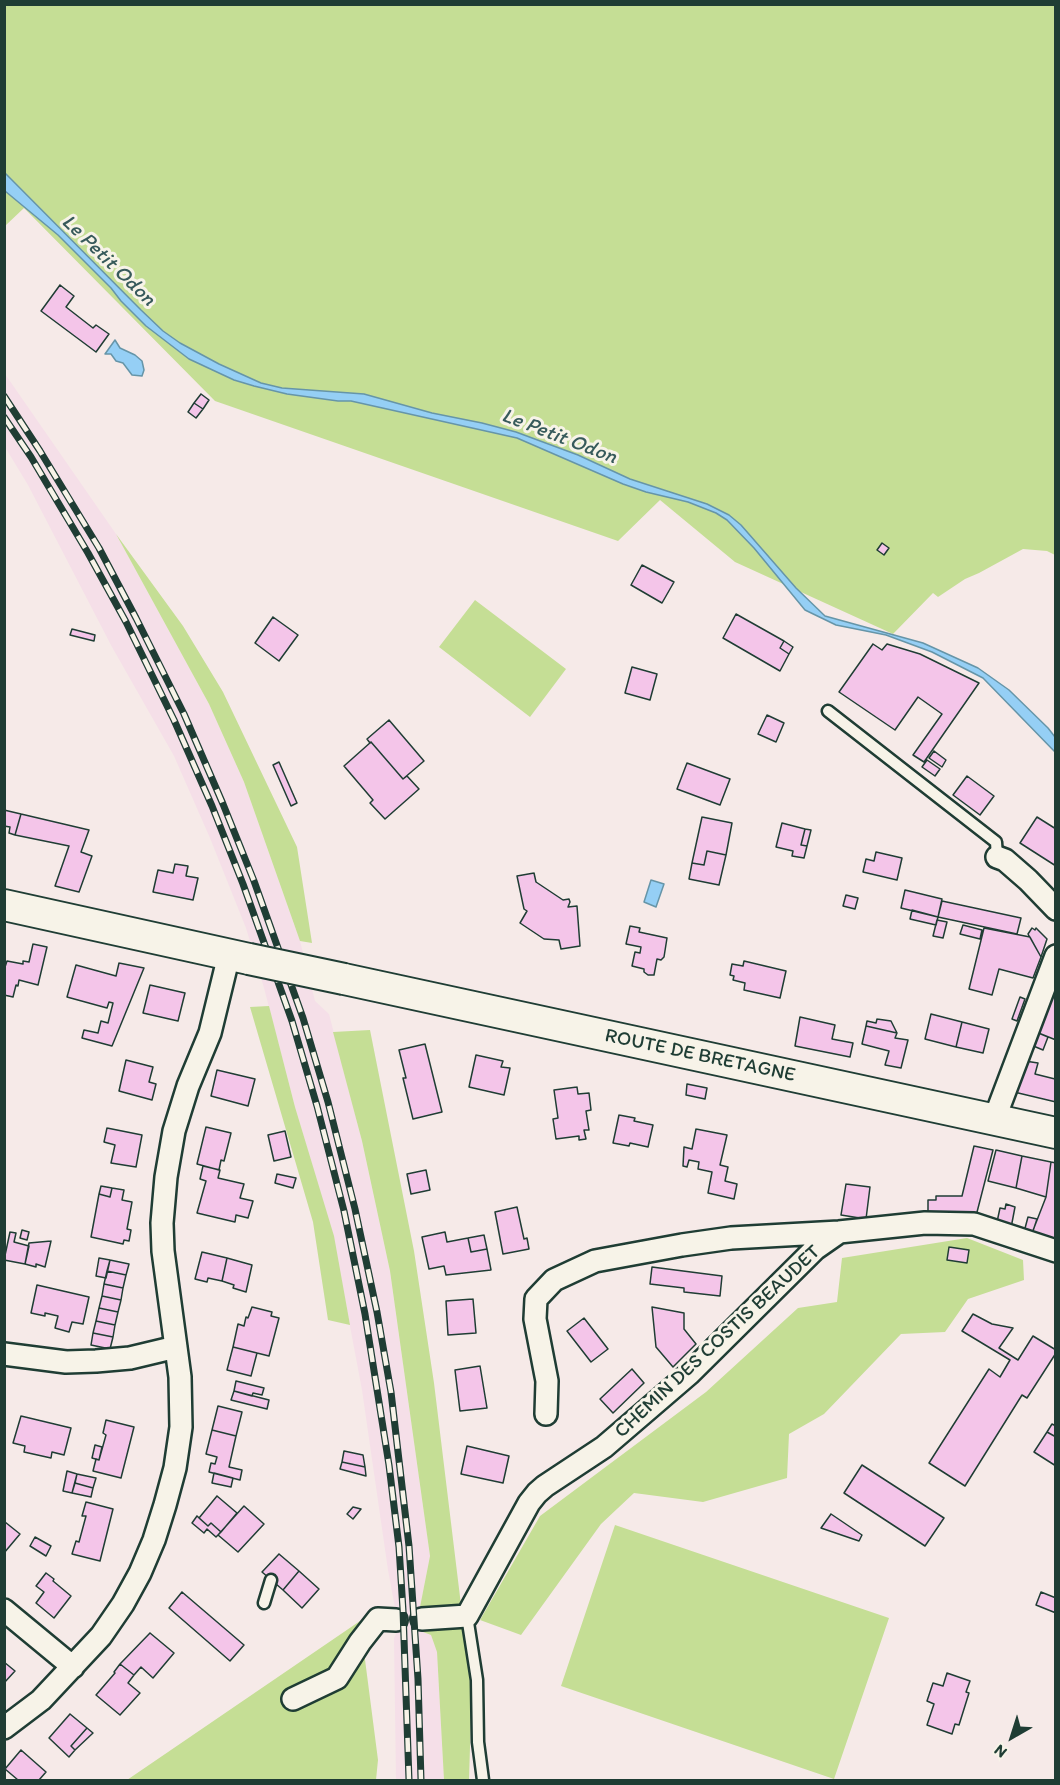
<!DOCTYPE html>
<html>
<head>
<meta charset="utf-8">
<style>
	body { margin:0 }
	#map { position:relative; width:1060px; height:1785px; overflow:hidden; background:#f6eae8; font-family:Itim,sans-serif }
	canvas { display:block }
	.frame { position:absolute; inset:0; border:6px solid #1f3d34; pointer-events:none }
	.north { position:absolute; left:982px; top:1707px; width:60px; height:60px; -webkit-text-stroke:4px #f7f3e8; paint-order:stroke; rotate:219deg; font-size:16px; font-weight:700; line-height:24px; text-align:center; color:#1f3d34 }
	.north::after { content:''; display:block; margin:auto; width:21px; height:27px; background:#1f3d34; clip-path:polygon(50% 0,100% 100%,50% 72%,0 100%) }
</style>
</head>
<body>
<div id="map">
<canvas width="1060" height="1785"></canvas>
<div class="frame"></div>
<div class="north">N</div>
</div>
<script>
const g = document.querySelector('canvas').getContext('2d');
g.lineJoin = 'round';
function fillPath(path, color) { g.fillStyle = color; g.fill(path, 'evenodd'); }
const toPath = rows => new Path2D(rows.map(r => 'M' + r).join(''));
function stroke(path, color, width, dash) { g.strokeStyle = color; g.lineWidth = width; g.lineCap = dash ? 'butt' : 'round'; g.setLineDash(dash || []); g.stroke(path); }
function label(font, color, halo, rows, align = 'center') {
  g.font = font + ' Itim,sans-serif'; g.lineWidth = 6; g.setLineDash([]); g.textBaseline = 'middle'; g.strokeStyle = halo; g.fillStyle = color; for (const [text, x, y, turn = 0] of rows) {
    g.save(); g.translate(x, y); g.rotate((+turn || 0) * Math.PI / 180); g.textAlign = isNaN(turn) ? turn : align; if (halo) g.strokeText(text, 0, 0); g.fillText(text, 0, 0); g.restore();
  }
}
fillPath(toPath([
	[5,374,116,534,209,704,244,782,300,941,315,1001,329,1014,362,1141,390,1271,430,1556,420,1607,423,1632,431,1635,437,1652,444,1780,396,1780,394,1638,397,1632,395,1608,388,1570,362,1390,333,1236,295,1107,264,988,246,928,210,838,174,756,112,647,28,485,5,447]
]), '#f5dfe8');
fillPath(toPath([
	[5,5,1055,5,1055,555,1047,551,1023,549,979,573,965,579,938,597,933,593,893,634,735,562,660,500,618,541,215,401,24,208,5,226],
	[116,534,183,626,223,692,297,847,312,943,300,941,244,782,209,704],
	[475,600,566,669,530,717,439,647],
	[269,1006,295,1107,334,1236,350,1325,328,1320,313,1222,250,1007],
	[370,1030,414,1251,434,1383,461,1605,420,1607,430,1556,390,1271,362,1141,333,1032],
	[967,1238,1023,1260,1024,1280,968,1299,945,1332,901,1334,824,1414,789,1434,787,1478,703,1502,634,1493,601,1524,521,1635,480,1620,540,1516,706,1392,798,1308,837,1302,842,1258],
	[615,1525,889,1618,834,1779,561,1686],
	[360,1621,378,1760,376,1780,127,1780],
	[431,1623,464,1625,472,1681,469,1780,444,1780,437,1652,431,1635,423,1632]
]), '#c5de95');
const water = toPath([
	[5,173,141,310,163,331,180,343,219,364,261,383,282,388,364,394,432,413,482,423,516,432,578,455,630,479,707,504,729,515,741,525,796,588,825,616,923,643,978,668,1009,690,1048,728,1055,737,1055,752,983,678,932,652,886,635,836,625,805,610,754,548,727,520,716,513,688,502,646,492,623,484,517,438,351,401,338,401,287,394,254,386,234,380,189,359,146,326,121,301,111,288,58,235,5,191,5,173],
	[115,340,120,348,135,355,142,361,144,370,142,376,132,375,123,363,116,361,111,354,105,354,115,340],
	[651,880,664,884,656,907,644,902,651,880]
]);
fillPath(water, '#95cff5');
stroke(water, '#6695a8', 1.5);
const building = toPath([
	[60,285,74,296,66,307,93,328,96,325,109,334,96,352,41,311,60,285],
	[201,394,209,400,203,409,194,403,201,394],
	[194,403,203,409,196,418,188,412,194,403],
	[882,543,889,548,884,555,877,550,882,543],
	[642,565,674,582,662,603,631,585,642,565],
	[736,614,784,641,780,648,789,654,780,671,723,638,736,614],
	[273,617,298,635,279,661,255,643,273,617],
	[72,629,95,635,94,641,70,635,72,629],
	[784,641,793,647,789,654,780,648,784,641],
	[873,644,882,650,887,644,920,654,979,683,924,762,913,755,942,714,918,697,895,730,839,692,873,644],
	[632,667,657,674,650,700,625,693,632,667],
	[767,715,784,723,776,742,758,734,767,715],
	[389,720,424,761,403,779,371,742,370,743,367,739,389,720],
	[371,742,403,779,407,776,419,789,385,819,370,803,373,800,344,766,371,742],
	[934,751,946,760,942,767,929,758,934,751],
	[927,760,940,769,935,776,922,767,927,760],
	[279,762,297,803,291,806,273,765,279,762],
	[687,763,730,779,720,805,677,789,687,763],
	[967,776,994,796,980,815,953,795,967,776],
	[4,810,21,814,15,835,9,833,10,827,4,826,4,810],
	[21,814,89,830,81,852,92,856,79,892,55,886,69,846,15,835,21,814],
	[702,817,732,823,726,855,707,851,704,865,692,863,702,817],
	[1037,817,1056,829,1056,866,1020,843,1037,817],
	[782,823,805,829,801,845,807,846,804,858,792,856,793,851,776,847,782,823],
	[805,829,811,830,807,846,801,845,805,829],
	[707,851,726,855,719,885,689,879,692,863,704,865,707,851],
	[876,852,902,858,897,880,863,872,866,859,874,861,876,852],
	[175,864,188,866,186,876,198,878,193,900,153,892,158,870,173,873,175,864],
	[534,873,536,882,563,900,569,899,570,902,568,907,577,906,580,946,561,949,559,940,544,939,520,923,527,911,524,909,517,876,534,873],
	[905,890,942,899,938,917,901,908,905,890],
	[846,895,858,898,855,909,843,906,846,895],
	[942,901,1021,918,1017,934,938,917,942,901],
	[912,910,938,917,936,925,910,919,912,910],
	[937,920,947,922,943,938,933,936,937,920],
	[963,925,982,930,980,939,960,934,963,925],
	[630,926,640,928,639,932,667,938,664,957,661,960,657,959,654,975,648,975,644,972,644,969,632,966,635,952,640,953,641,947,626,944,630,926],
	[984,928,1030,937,1041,957,1033,978,999,969,992,995,969,989,984,928],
	[1032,928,1035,930,1036,928,1047,939,1041,957,1028,934,1032,928],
	[33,944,47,947,38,985,19,980,18,986,16,985,13,997,4,995,4,970,7,961,23,964,23,961,29,962,33,944],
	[744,961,786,971,780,998,744,990,745,983,733,980,734,976,730,975,732,964,743,966,744,961],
	[119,963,144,968,112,1046,82,1038,84,1030,98,1033,101,1021,108,1023,113,1003,109,1002,107,1008,67,997,76,965,116,976,119,963],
	[1056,984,1056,1040,1036,1032,1056,984],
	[150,985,185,993,178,1021,143,1013,150,985],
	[1020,997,1025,999,1017,1021,1012,1019,1020,997],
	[931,1014,962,1022,956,1047,925,1039,931,1014],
	[800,1017,835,1025,832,1039,853,1043,850,1057,795,1046,800,1017],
	[877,1019,891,1021,897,1033,866,1026,867,1021,876,1023,877,1019],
	[962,1022,989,1029,983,1053,956,1047,962,1022],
	[866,1026,897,1033,895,1038,908,1040,901,1068,885,1065,889,1051,862,1044,866,1026],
	[1036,1032,1048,1037,1043,1050,1031,1045,1036,1032],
	[425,1044,442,1112,413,1119,403,1078,406,1078,399,1050,425,1044],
	[476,1055,503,1061,501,1067,510,1068,504,1095,469,1087,476,1055],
	[126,1060,153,1067,149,1082,156,1084,152,1100,119,1091,126,1060],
	[1025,1061,1038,1063,1035,1074,1055,1079,1056,1076,1056,1102,1014,1092,1025,1061],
	[217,1070,255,1079,248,1106,211,1096,217,1070],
	[687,1084,707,1088,705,1099,686,1095,687,1084],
	[577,1087,578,1094,589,1093,591,1110,586,1111,589,1130,584,1130,586,1139,579,1140,579,1136,556,1139,553,1119,558,1118,554,1090,577,1087],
	[619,1115,635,1118,634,1121,653,1125,648,1147,630,1143,629,1146,613,1143,619,1115],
	[206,1127,231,1133,224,1161,221,1160,219,1170,197,1164,206,1127],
	[107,1128,142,1135,136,1167,111,1163,115,1145,104,1142,107,1128],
	[696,1129,727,1135,720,1165,728,1167,725,1181,737,1184,734,1199,708,1193,712,1172,698,1169,699,1162,689,1160,687,1167,683,1166,684,1147,692,1149,696,1129],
	[285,1131,291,1157,274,1161,268,1135,285,1131],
	[974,1146,993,1150,976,1216,928,1214,928,1200,936,1200,936,1196,962,1196,974,1146],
	[996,1150,1022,1156,1016,1188,988,1181,996,1150],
	[1022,1156,1051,1162,1046,1197,1016,1188,1022,1156],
	[1051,1162,1056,1163,1056,1242,1032,1233,1046,1197,1051,1162],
	[203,1166,220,1170,218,1178,244,1184,240,1198,253,1201,248,1218,236,1215,235,1222,197,1213,206,1181,200,1179,203,1166],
	[426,1170,430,1190,411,1194,407,1174,426,1170],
	[277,1174,296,1178,293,1188,275,1183,277,1174],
	[846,1184,870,1187,866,1219,841,1215,846,1184],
	[101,1186,112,1188,110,1197,99,1194,101,1186],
	[112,1188,124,1190,122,1200,132,1202,127,1229,131,1230,129,1241,124,1240,123,1244,91,1237,99,1194,110,1197,112,1188],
	[1006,1204,1015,1207,1011,1228,997,1222,1000,1208,1005,1209,1006,1204],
	[517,1207,524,1239,527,1238,529,1249,503,1254,495,1212,517,1207],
	[1028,1217,1037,1219,1032,1234,1024,1232,1028,1217],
	[22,1230,29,1232,27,1240,20,1238,22,1230],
	[10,1232,16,1233,14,1242,29,1246,25,1264,4,1260,10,1232],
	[445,1232,447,1242,468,1238,471,1252,487,1249,491,1270,446,1275,444,1266,429,1269,422,1237,445,1232],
	[484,1235,487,1249,471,1252,468,1238,484,1235],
	[51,1241,45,1267,36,1264,36,1267,25,1264,29,1243,51,1241],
	[949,1247,969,1250,967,1263,947,1260,949,1247],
	[202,1252,227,1258,222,1281,208,1278,207,1282,195,1279,202,1252],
	[99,1258,110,1260,106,1278,96,1276,99,1258],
	[227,1258,252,1265,246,1292,233,1288,234,1285,222,1281,227,1258],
	[110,1260,129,1264,126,1275,107,1271,110,1260],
	[652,1267,722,1276,720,1296,684,1292,684,1288,650,1284,652,1267],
	[107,1271,126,1275,123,1288,104,1284,107,1271],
	[104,1284,123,1288,121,1300,102,1296,104,1284],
	[37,1285,89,1297,83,1324,72,1322,69,1332,55,1328,58,1316,45,1313,45,1316,31,1313,37,1285],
	[102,1296,121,1300,118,1312,99,1308,102,1296],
	[473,1299,476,1333,448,1335,446,1301,473,1299],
	[252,1307,272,1312,271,1316,279,1318,269,1356,233,1347,238,1324,244,1326,246,1317,248,1318,252,1307],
	[652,1307,684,1313,684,1329,696,1344,673,1367,656,1347,652,1307],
	[99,1308,118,1312,115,1325,96,1321,99,1308],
	[973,1314,992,1324,1013,1328,999,1348,1018,1360,1033,1336,1056,1350,1056,1353,1027,1398,1022,1395,965,1486,929,1463,989,1369,1000,1377,1010,1360,962,1331,973,1314],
	[584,1318,608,1349,591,1362,567,1331,584,1318],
	[96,1321,115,1325,113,1337,93,1333,96,1321],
	[93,1333,113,1337,110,1349,91,1345,93,1333],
	[233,1347,257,1353,251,1376,227,1370,233,1347],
	[480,1366,487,1408,460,1411,455,1370,480,1366],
	[632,1369,644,1383,613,1413,600,1399,632,1369],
	[236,1381,264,1388,262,1395,253,1393,252,1396,234,1391,236,1381],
	[234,1391,269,1400,267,1409,231,1400,234,1391],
	[218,1406,242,1412,236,1436,212,1430,218,1406],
	[21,1416,71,1428,64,1455,52,1452,51,1458,24,1452,25,1446,13,1443,21,1416],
	[106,1420,134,1427,121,1478,93,1471,96,1459,99,1460,106,1435,103,1433,106,1420],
	[1052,1424,1056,1426,1056,1437,1047,1432,1052,1424],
	[212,1430,236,1436,229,1467,242,1470,240,1480,209,1472,211,1463,215,1464,217,1457,206,1454,212,1430],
	[1047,1432,1056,1437,1056,1466,1034,1452,1047,1432],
	[95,1445,102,1447,99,1460,92,1458,95,1445],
	[467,1446,509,1456,503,1483,461,1474,467,1446],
	[344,1451,363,1455,365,1467,342,1462,344,1451],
	[342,1462,365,1467,366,1476,340,1469,342,1462],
	[862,1465,944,1518,925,1546,844,1493,862,1465],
	[67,1471,77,1474,72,1493,63,1491,67,1471],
	[214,1473,233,1478,231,1487,212,1483,214,1473],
	[77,1474,96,1478,93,1488,75,1483,77,1474],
	[75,1483,93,1488,91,1497,72,1493,75,1483],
	[217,1496,237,1513,221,1532,211,1523,208,1526,199,1518,217,1496],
	[86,1502,113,1509,100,1561,72,1554,76,1541,79,1542,86,1516,82,1516,86,1502],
	[244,1506,264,1524,238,1552,218,1535,244,1506],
	[353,1507,361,1509,353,1519,347,1514,353,1507],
	[831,1514,862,1535,859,1541,821,1528,831,1514],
	[197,1516,208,1526,211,1523,221,1532,216,1537,207,1529,204,1533,192,1523,197,1516],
	[5,1522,20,1534,4,1553,4,1523,5,1522],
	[35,1537,51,1546,46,1556,30,1546,35,1537],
	[279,1554,299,1571,283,1590,262,1572,279,1554],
	[299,1571,319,1589,302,1608,283,1590,299,1571],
	[46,1573,54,1579,53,1581,71,1596,54,1618,36,1603,44,1592,36,1586,46,1573],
	[182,1592,244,1645,230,1661,169,1608,182,1592],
	[1041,1592,1056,1598,1056,1613,1036,1605,1041,1592],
	[150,1633,174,1653,153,1678,141,1667,134,1675,120,1664,150,1633],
	[4,1662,15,1671,4,1683,4,1662],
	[120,1664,134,1675,128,1683,140,1693,120,1715,96,1695,115,1673,114,1672,120,1664],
	[947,1673,970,1681,966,1692,969,1693,959,1725,955,1724,952,1734,927,1725,934,1704,927,1701,933,1683,943,1686,947,1673],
	[70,1714,87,1728,71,1746,75,1750,69,1757,49,1738,70,1714],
	[87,1728,93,1733,75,1750,71,1746,87,1728],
	[21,1750,46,1772,39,1780,18,1780,5,1769,21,1750]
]);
fillPath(building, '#f4c5e9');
stroke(building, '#1f3d34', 1.5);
const lane = toPath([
	[828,711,996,842,997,857],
	[264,1603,271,1580],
	[467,1616,477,1680,478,1742,483,1780]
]);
const street = toPath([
	[997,857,1005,860,1028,880,1056,909],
	[994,1120,1056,956],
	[4,1354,66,1362,96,1361,130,1358,176,1347],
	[546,1414,547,1381,535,1319,536,1299,554,1280,595,1261,682,1245,731,1238,839,1232,925,1223,974,1224,1056,1251],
	[4,1610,73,1667],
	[422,1619,467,1616,529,1503,537,1493,545,1486,604,1447,689,1374,815,1249,838,1233],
	[293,1699,337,1678,360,1642,378,1619,396,1620],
	[4,1728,41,1700,101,1636,123,1604,140,1573,154,1540,165,1505,175,1468,181,1427,180,1377,163,1251,162,1223,166,1177,174,1131,188,1086,210,1033,229,955]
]);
const secondary = toPath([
	[4,905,249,959],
	[344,979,1056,1133]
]);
stroke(lane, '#1f3d34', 15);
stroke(street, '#1f3d34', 26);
stroke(secondary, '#1f3d34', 34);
stroke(lane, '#f7f3e8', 10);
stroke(street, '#f7f3e8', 21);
stroke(secondary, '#f7f3e8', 30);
const rail = toPath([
	[4,396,40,451,99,548,136,618,184,714,223,804,254,881,303,1018,328,1102,355,1209,377,1312,391,1392,409,1546,418,1679,421,1780],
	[4,417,31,457,88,553,126,622,174,720,212,806,243,884,292,1021,317,1106,344,1211,365,1314,389,1465,399,1547,403,1610,409,1780]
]);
stroke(rail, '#1f3d34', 7);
stroke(rail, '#f7f3e8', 4.5, [14]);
const secondaryBridge = toPath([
	[249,959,344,979]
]);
stroke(secondaryBridge, '#1f3d34', 34, []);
stroke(secondaryBridge, '#f7f3e8', 30);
label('20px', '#1f3d34', '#f7f3e8', [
	["ROUTE DE BRETAGNE",700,1056,12],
	["CHEMIN DES COSTIS BEAUDET",718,1342,-43]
]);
label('italic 21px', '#375a5b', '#f7f3e8', [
	["Le Petit Odon",108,261,44],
	["Le Petit Odon",559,437,21]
]);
</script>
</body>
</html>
